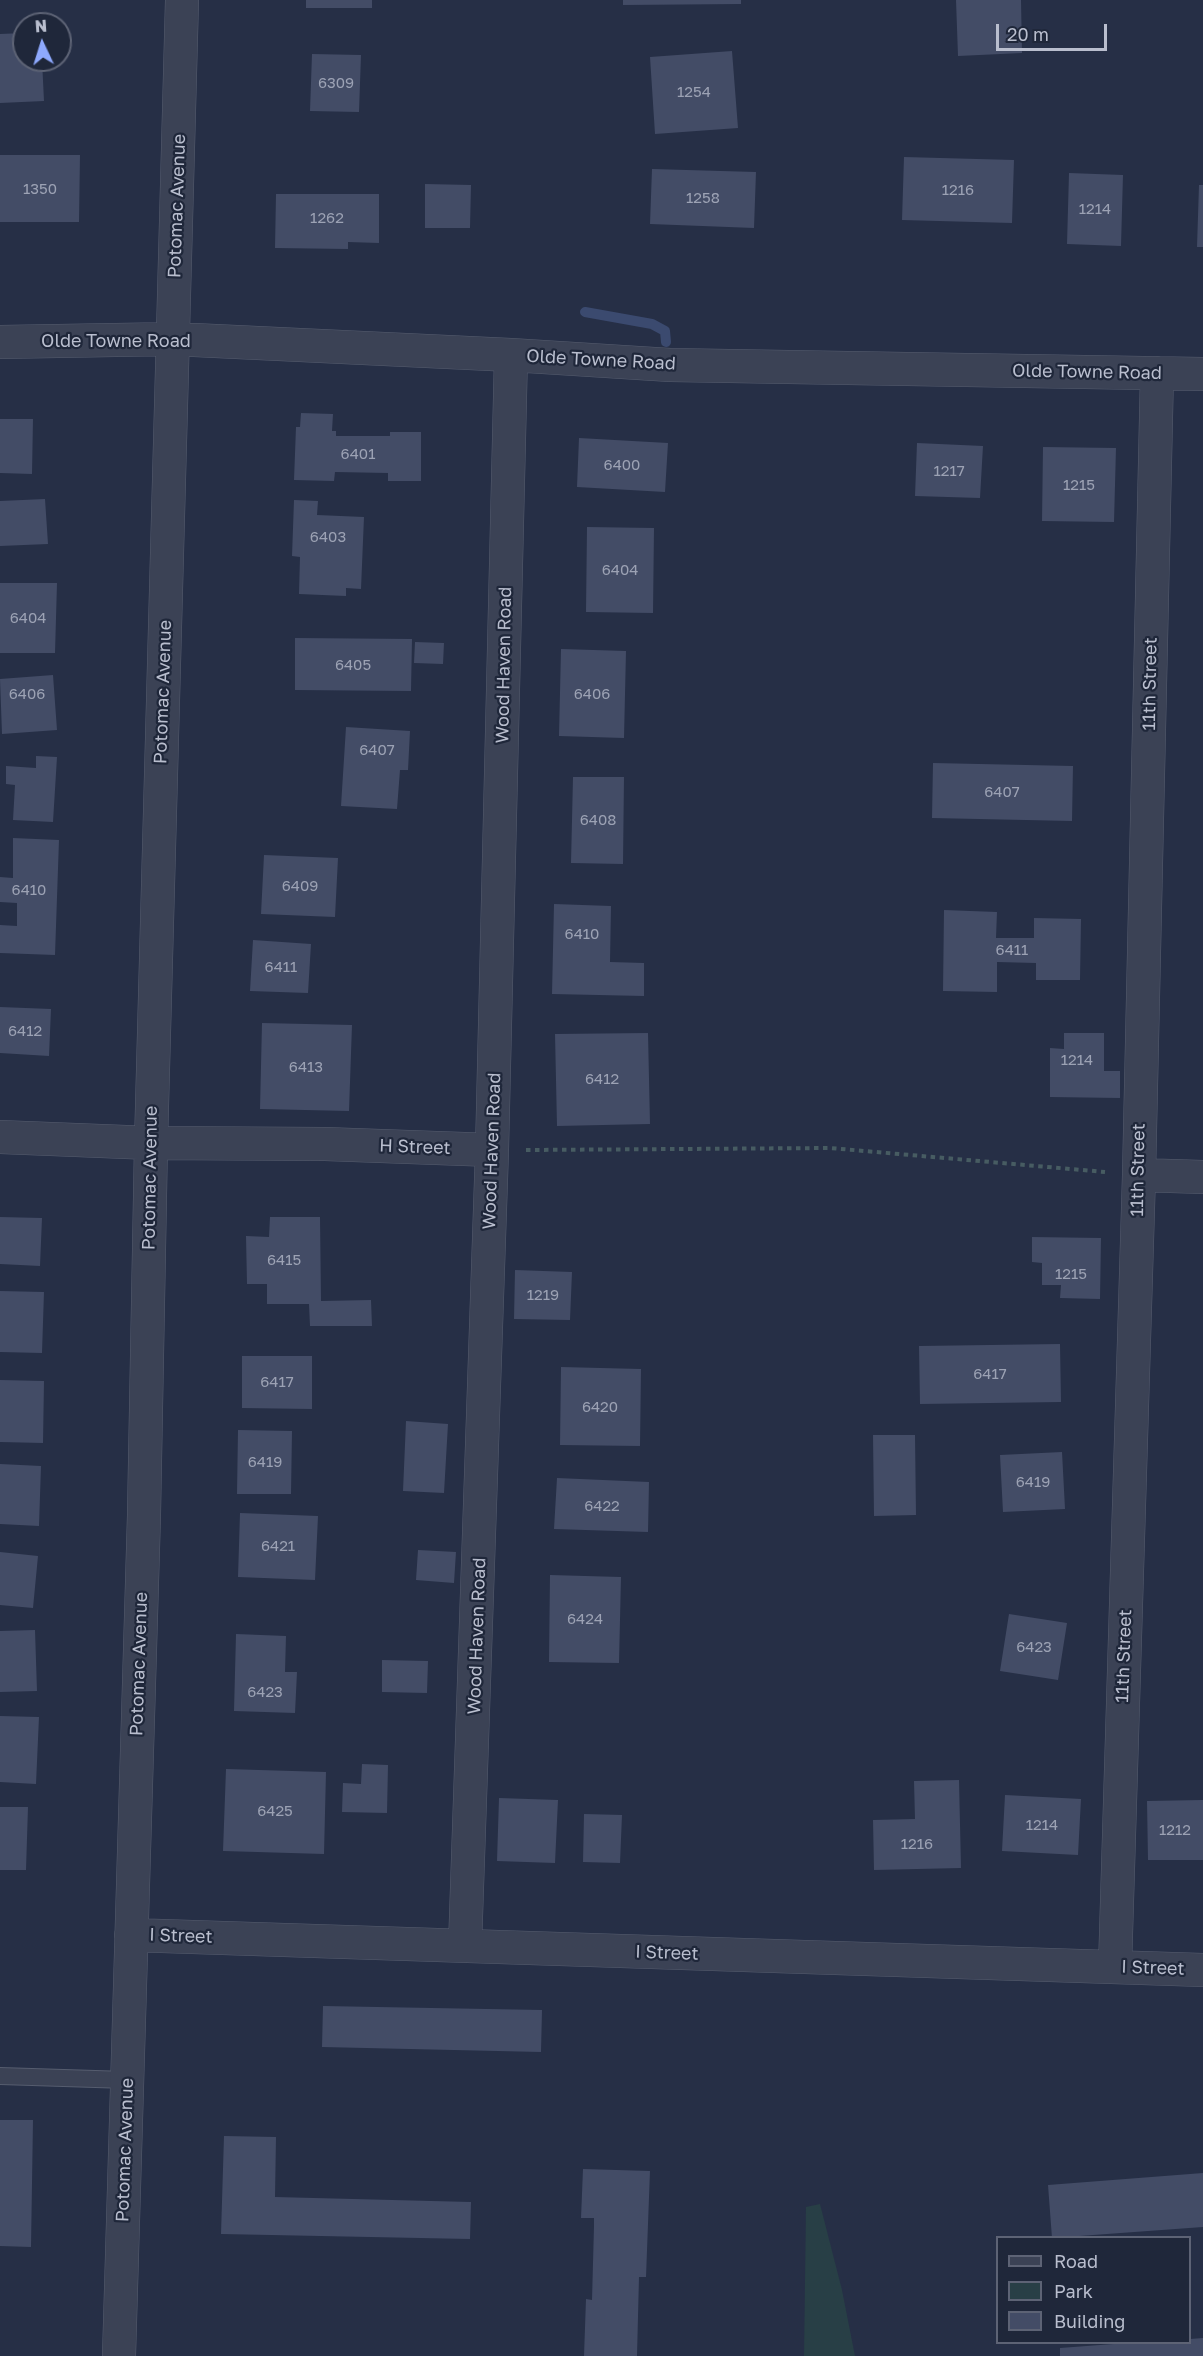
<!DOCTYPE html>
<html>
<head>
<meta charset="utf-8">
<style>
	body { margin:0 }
	#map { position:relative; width:1203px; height:2356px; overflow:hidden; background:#262f46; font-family:"Golos Text",sans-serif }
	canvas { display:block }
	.legend { position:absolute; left:996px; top:2236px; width:195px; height:108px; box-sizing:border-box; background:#1f273a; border:2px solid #5d6375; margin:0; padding:8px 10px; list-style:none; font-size:18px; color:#b9bece }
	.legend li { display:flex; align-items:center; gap:12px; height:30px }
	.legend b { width:30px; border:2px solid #5d6375 }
	.north { position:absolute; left:12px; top:12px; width:60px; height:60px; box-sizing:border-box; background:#1f273a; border:2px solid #5d6375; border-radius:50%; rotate:356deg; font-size:16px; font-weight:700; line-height:24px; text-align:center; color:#b9bece }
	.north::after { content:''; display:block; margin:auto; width:21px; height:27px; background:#8ea9fe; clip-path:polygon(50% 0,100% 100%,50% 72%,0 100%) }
	.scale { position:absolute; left:996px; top:24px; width:111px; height:27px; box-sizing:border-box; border:3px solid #b9bece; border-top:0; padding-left:8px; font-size:18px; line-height:21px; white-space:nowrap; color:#b9bece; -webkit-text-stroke:4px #1f273a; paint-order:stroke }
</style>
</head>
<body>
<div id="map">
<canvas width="1203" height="2356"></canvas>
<ul class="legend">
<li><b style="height:8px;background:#3b4255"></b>Road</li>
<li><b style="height:16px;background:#283f46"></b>Park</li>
<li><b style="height:16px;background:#434c66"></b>Building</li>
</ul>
<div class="north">N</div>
<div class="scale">20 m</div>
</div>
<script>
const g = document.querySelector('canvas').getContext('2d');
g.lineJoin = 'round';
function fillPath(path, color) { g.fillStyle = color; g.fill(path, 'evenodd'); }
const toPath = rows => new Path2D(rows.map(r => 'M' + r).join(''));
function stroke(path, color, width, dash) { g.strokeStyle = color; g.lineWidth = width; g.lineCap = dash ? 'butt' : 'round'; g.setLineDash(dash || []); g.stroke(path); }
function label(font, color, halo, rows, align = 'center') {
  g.font = font + ' "Golos Text",sans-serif'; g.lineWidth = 4.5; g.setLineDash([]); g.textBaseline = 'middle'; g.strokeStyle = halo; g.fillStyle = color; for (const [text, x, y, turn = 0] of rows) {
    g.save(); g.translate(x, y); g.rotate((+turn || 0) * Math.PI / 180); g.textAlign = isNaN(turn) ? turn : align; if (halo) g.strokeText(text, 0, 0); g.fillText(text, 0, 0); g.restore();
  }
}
fillPath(toPath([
	[820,2204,842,2290,855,2356,804,2356,806,2207]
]), '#283f46');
stroke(toPath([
	[585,312,652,324,665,331,666,342]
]), '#3b4a6f', 10);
fillPath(toPath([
	[306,0,372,0,372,8,306,8],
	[623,0,741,0,741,4,623,5],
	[956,0,1021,0,1022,53,958,56],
	[24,33,24,60,42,60,44,101,0,103,0,34],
	[732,51,738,128,655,134,650,57],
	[312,54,361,55,359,112,310,111],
	[0,155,80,155,79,222,0,222],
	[904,157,1014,160,1012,223,902,220],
	[652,169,756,172,754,228,650,224],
	[1069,173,1123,175,1121,246,1067,244],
	[425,184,471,185,470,228,425,228],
	[1199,185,1203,185,1203,247,1197,247],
	[276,194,379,194,379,243,348,242,348,249,275,248],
	[301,413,333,414,332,431,336,431,336,436,390,436,390,432,421,432,421,481,388,481,388,473,335,472,334,481,294,480,296,427,300,427],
	[0,419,33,419,32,474,0,473],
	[579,438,668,443,665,492,577,487],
	[917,443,983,446,980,498,915,496],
	[1043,447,1116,448,1114,522,1042,521],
	[45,499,48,544,0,546,0,501],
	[294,500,318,501,317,515,364,517,361,589,346,588,346,596,299,594,300,557,292,556],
	[587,527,654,528,653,613,586,612],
	[0,583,57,583,55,653,0,653],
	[295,638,412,639,411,691,295,690],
	[415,642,444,643,443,664,414,663],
	[561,649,626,651,624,738,559,736],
	[53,675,57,730,2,734,0,679],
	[346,727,410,731,408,770,400,770,397,809,341,806],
	[36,756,57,757,53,822,13,820,15,785,6,784,6,766,36,768],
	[933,763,1073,766,1072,821,932,818],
	[573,777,624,777,623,864,571,863],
	[13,838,59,840,55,955,0,953,0,925,17,926,17,903,0,902,0,877,13,878],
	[264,855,338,858,335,917,261,914],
	[554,904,611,906,610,962,644,963,644,996,552,994],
	[944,910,997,912,996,938,1034,938,1034,918,1081,919,1080,980,1036,980,1036,963,997,962,997,992,943,991],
	[253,940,311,944,308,993,250,991],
	[0,1007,51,1009,49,1056,0,1053],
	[262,1023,352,1025,349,1111,260,1109],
	[648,1033,650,1124,557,1126,555,1034],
	[1064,1033,1104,1033,1104,1071,1120,1071,1120,1098,1050,1097,1050,1048,1064,1049],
	[0,1217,42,1218,40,1266,0,1264],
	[270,1217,320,1217,321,1301,371,1300,372,1326,310,1326,309,1304,267,1304,267,1284,247,1284,246,1236,269,1237],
	[1032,1237,1101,1238,1100,1299,1060,1298,1061,1285,1042,1285,1042,1263,1032,1262],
	[515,1270,572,1272,570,1320,514,1319],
	[0,1291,44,1292,42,1353,0,1352],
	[1060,1344,1061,1402,920,1404,919,1346],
	[242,1356,312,1356,312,1409,242,1408],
	[561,1367,641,1369,640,1446,560,1445],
	[0,1380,44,1381,43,1443,0,1442],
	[406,1421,448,1424,444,1493,403,1491],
	[238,1430,292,1431,291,1494,237,1494],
	[873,1435,915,1435,916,1515,874,1516],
	[1062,1452,1065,1509,1003,1512,1000,1455],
	[0,1464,41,1466,39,1526,0,1524],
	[557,1478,649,1482,648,1532,554,1529],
	[240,1513,318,1516,315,1580,238,1577],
	[418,1550,456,1552,454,1583,416,1580],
	[0,1552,38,1556,33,1608,0,1605],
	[550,1575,621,1577,619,1663,549,1662],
	[1009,1614,1067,1623,1058,1680,1000,1671],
	[35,1630,37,1691,0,1692,0,1631],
	[236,1634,286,1636,285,1672,297,1672,295,1713,234,1711],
	[382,1660,428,1661,427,1693,382,1692],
	[0,1716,39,1717,36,1784,0,1782],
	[362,1764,388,1765,387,1813,342,1812,343,1783,361,1784],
	[226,1769,326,1772,324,1854,223,1851],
	[959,1780,961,1868,874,1870,873,1820,915,1819,914,1781],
	[1005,1795,1081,1799,1078,1855,1002,1851],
	[499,1798,558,1800,555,1863,497,1861],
	[1203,1800,1203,1860,1148,1860,1147,1801],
	[0,1807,28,1807,26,1870,0,1870],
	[584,1814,622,1815,620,1863,583,1862],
	[323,2006,542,2010,541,2052,322,2047],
	[0,2120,33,2120,31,2247,0,2246],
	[224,2136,276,2137,275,2197,471,2202,470,2239,221,2234],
	[583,2169,650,2171,646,2277,639,2277,637,2356,584,2356,586,2299,592,2300,594,2226,594,2218,581,2218],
	[1203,2173,1203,2227,1052,2238,1048,2185],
	[1203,2338,1203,2356,1060,2356,1060,2348,1140,2342,1190,2342,1190,2339]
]), '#434c66');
const service = toPath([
	[0,2076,127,2080]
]);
const minor = toPath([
	[0,342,173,339,511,355,670,365,1203,374],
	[0,1137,151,1143,325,1144,492,1150],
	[1139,1175,1203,1177],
	[131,1935,1203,1970],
	[465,1946,492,1150,511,355],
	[1115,1967,1139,1175,1157,373],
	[119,2356,144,1515,151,1143,182,0]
]);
stroke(service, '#565d6f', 18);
stroke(minor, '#565d6f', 34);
stroke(toPath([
	[526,1150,830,1148,1105,1172]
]), '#475c62', 4, [4.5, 4.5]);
stroke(service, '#3b4255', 16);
stroke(minor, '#3b4255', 33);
label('15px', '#9ca2b4', null, [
	["6309",336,83],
	["1254",694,92],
	["1350",40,189],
	["1216",958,190],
	["1258",703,198],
	["1214",1095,209],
	["1262",327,218],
	["6401",358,454],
	["6400",622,465],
	["1217",949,471],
	["1215",1079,485],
	["6403",328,537],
	["6404",620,570],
	["6404",28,618],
	["6405",353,665],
	["6406",27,694],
	["6406",592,694],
	["6407",377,750],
	["6407",1002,792],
	["6408",598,820],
	["6409",300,886],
	["6410",29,890],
	["6410",582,934],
	["6411",1012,950],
	["6411",281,967],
	["6412",25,1031],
	["1214",1077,1060],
	["6413",306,1067],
	["6412",602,1079],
	["6415",284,1260],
	["1215",1071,1274],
	["1219",543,1295],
	["6417",990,1374],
	["6417",277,1382],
	["6420",600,1407],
	["6419",265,1462],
	["6419",1033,1482],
	["6422",602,1506],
	["6421",278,1546],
	["6424",585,1619],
	["6423",1034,1647],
	["6423",265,1692],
	["6425",275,1811],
	["1214",1042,1825],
	["1212",1175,1830],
	["1216",917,1844]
]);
label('18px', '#b9bece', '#1f273a', [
	["Potomac Avenue",177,206,-88],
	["Olde Towne Road",116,341],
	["Olde Towne Road",601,360,3],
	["Olde Towne Road",1087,372,1],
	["Wood Haven Road",504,665,-89],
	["11th Street",1150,684,-89],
	["Potomac Avenue",163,692,-88],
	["H Street",415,1147,2],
	["Wood Haven Road",492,1151,-88],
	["11th Street",1138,1170,-89],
	["Potomac Avenue",150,1178,-89],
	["Wood Haven Road",477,1636,-88],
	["11th Street",1124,1656,-88],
	["Potomac Avenue",139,1664,-88],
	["I Street",181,1936,2],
	["I Street",667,1953,2],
	["I Street",1153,1968,2],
	["Potomac Avenue",125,2150,-88]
]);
</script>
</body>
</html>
